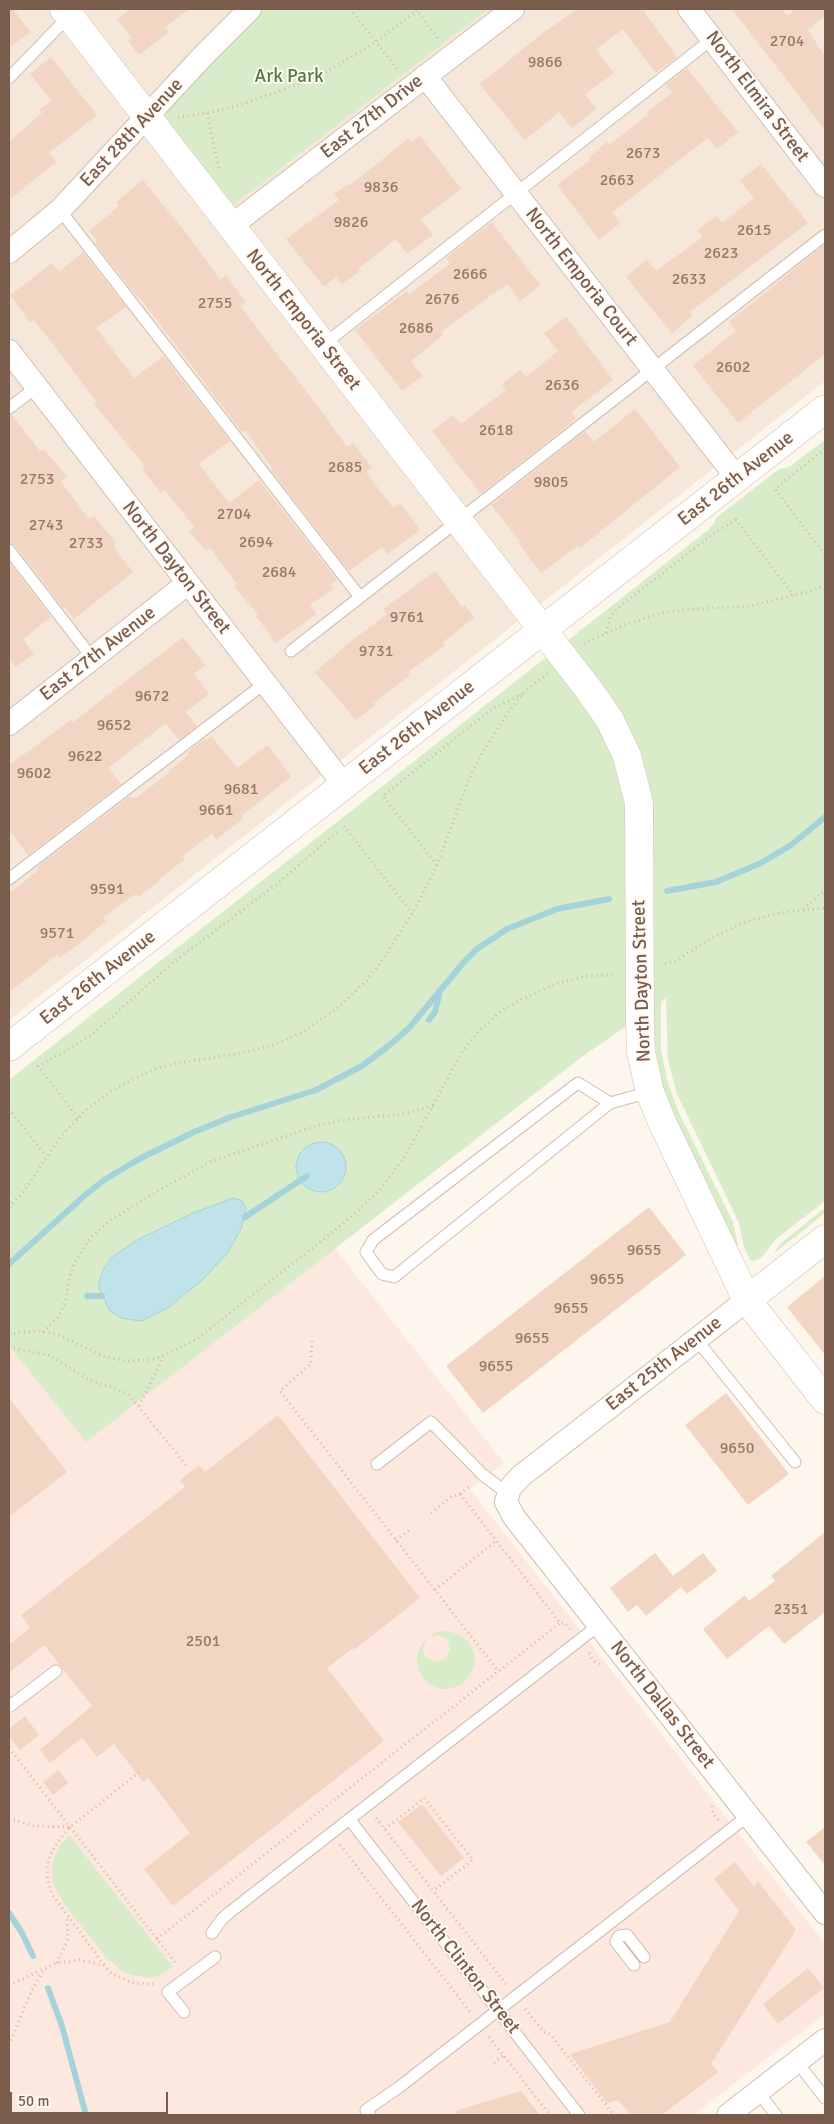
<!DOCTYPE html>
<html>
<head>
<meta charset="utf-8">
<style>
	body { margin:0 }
	#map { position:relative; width:834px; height:2124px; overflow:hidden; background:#fdf6ec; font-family:Signika,sans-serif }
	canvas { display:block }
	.frame { position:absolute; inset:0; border:10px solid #7a5c4d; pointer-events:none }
	.scale { position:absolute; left:10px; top:2092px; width:158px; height:22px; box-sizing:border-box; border:2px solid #7a5c4d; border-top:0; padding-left:6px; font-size:15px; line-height:18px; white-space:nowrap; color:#7a5c4d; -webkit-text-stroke:4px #fffaf3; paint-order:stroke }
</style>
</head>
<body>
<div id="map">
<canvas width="834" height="2124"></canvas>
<div class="frame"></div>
<div class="scale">50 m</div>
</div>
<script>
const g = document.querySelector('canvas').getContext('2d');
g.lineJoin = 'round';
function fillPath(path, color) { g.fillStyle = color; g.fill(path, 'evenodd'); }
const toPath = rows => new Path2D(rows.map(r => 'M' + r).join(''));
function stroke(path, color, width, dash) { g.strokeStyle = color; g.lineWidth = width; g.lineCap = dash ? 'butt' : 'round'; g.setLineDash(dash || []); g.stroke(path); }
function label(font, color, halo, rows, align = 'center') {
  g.font = font + ' Signika,sans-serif'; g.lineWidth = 4; g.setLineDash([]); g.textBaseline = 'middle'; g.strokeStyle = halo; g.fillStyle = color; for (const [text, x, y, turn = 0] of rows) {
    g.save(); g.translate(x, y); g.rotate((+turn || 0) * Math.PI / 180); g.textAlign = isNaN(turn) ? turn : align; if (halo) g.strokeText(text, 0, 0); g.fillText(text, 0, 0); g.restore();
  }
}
fillPath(toPath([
	[9,9,825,9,825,381,9,1020]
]), '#f5e8da');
fillPath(toPath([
	[334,1247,504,1463,470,1489,825,1944,825,2014,693,2115,9,2115,9,1346,86,1441]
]), '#fde8e0');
fillPath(toPath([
	[261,9,488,9,233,205,160,112],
	[825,440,825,1201,776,1239,762,1257,753,1261,750,1260,744,1247,739,1223,677,1094,668,1060,666,998,661,1002,661,1049,667,1080,680,1115,733,1222,738,1245,736,1245,672,1112,664,1093,655,1046,653,1008,583,1056,86,1442,9,1346,9,1080,708,530,713,525,716,518,779,469,789,467],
	[825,1208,825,1213,773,1254,781,1243],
	[447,1631,458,1634,468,1641,475,1655,474,1665,470,1675,461,1685,448,1689,441,1689,429,1684,421,1676,418,1667,417,1657,420,1647,425,1640,427,1638,423,1648,425,1656,434,1662,445,1659,450,1650,448,1640,440,1635,429,1636,436,1632],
	[69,1835,173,1967,160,1975,151,1978,132,1975,122,1971,106,1957,66,1907,55,1888,52,1877,52,1865,58,1848]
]), '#d8ecc9');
const water = toPath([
	'296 1167a25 25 0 1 1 50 0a25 25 0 1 1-50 0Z',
	[233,1198,241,1200,246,1208,241,1229,226,1255,201,1281,168,1308,141,1321,121,1318,109,1310,99,1288,99,1282,104,1268,112,1257,137,1240,193,1213,233,1198]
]);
fillPath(water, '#bfe3e8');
stroke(water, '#a5d3da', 1);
stroke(toPath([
	[667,891,716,882,761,863,791,845,825,817],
	[429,1020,435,1012,439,995],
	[245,1217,307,1176],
	[9,1264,83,1197,104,1180,141,1158,194,1132,231,1117,316,1090,362,1066,391,1044,409,1028,463,963,477,949,507,929,557,909,609,899],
	[87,1296,102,1296],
	[9,1913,22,1933,33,1956],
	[48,1988,62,2026,86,2115]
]), '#a5d3da', 6);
fillPath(toPath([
	[9,9,13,9,30,32,9,48],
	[130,9,190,9,165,27,169,32,139,55,128,41,132,38,117,19],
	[578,9,642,9,677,57,656,73,623,29,596,49,614,73,585,94,596,109,572,128,559,112,525,140,480,84,544,32],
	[732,9,782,9,787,16,796,9,825,9,825,16,808,30,825,57,825,130],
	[51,57,97,115,49,153,56,162,9,200,9,142,42,113,39,110,52,101,30,74],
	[687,68,738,132,717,149,708,138,669,168,612,213,620,223,599,240,557,185,591,159,589,157,607,142,609,145,648,115,647,112,672,93,666,85],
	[420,136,461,189,421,219,433,235,407,254,396,239,358,269,360,271,342,284,336,277,324,287,286,239,339,200,334,194,348,184,349,186,409,138,411,142],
	[761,164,808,223,690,312,693,315,672,333,626,277,647,260,656,271,703,237,697,230,717,216,722,223,754,198,740,181],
	[143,180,190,238,220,280,226,275,246,302,240,306,319,408,347,447,353,443,372,467,366,472,393,508,400,503,420,530,387,554,382,547,349,571,271,470,273,469,245,430,242,432,139,297,138,298,95,243,97,241,89,231,119,206,116,202],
	[492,222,540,285,520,301,507,284,441,332,443,335,411,361,422,376,402,391,355,330,407,291,409,294,450,264,446,258],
	[825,244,825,354,738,423,693,365,736,331,729,322],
	[83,252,126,307,96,328,134,378,163,356,230,441,199,464,229,503,259,480,337,580,331,585,333,589,310,605,316,614,276,643,256,616,258,615,234,586,237,584,210,548,206,551,189,531,194,527,165,490,161,493,142,469,145,466,94,404,97,402,62,356,34,320,30,322,10,295,52,263,59,272],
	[566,317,613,380,571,412,576,419,481,494,432,431,453,415,461,424,506,390,502,384,520,370,526,377,558,351,544,333],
	[635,409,680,467,580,548,578,546,541,573,518,542,520,541,491,505,585,431,594,442],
	[9,415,12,415,40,451,44,449,67,477,61,482,89,519,94,516,116,543,113,546,133,572,74,619,65,607,63,608,15,545,9,543],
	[9,562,51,617,23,639,34,654,15,667,9,659],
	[436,571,462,607,465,605,474,618,443,642,445,645,408,672,410,675,374,703,375,705,356,720,315,672,351,641,387,614,383,609],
	[183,637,205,665,194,674,209,694,186,712,197,726,179,740,166,723,108,768,121,784,28,855,9,830,9,765,71,720,73,722],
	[211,736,237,768,268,745,291,777,241,816,243,819,216,840,212,833,183,856,185,859,158,880,159,881,138,897,136,894,103,917,106,921,80,943,59,958,57,955,9,992,9,893,39,870,37,867,130,796,132,798,136,798,169,773,168,772,189,754,188,752,206,738,207,740],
	[649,1207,686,1255,483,1413,446,1366],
	[825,1276,825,1355,787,1307],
	[726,1393,789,1474,748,1505,685,1425],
	[9,1398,67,1472,9,1517],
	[278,1415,420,1598,354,1650,353,1648,327,1668,384,1741,173,1906,144,1869,190,1833,148,1778,143,1782,114,1744,97,1757,82,1738,50,1763,40,1750,92,1706,44,1645,9,1673,9,1645,30,1628,21,1615,185,1487,180,1480,199,1465,205,1472],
	[825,1532,825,1612,784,1644,769,1626,727,1659,703,1629,745,1595,749,1601,775,1581,771,1576],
	[655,1553,673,1576,703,1553,717,1571,687,1594,681,1587,646,1616,637,1605,628,1612,610,1588],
	[25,1716,39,1735,20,1750,9,1736,9,1729],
	[58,1770,68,1783,53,1795,43,1782],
	[422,1804,464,1858,441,1876,398,1822],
	[825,1827,825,1865,806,1842],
	[735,1862,754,1887,758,1881,796,1930,711,2064,718,2072,662,2115,631,2115,618,2100,607,2103,570,2054,670,2022,739,1911,714,1879],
	[808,1968,824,1988,778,2024,763,2004],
	[521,2091,540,2115,456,2115,455,2111]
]), '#f3d5c3');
const lane = toPath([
	[9,78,69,16],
	[60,210,360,597],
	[323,345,712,39],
	[9,408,37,387],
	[9,550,93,659],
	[291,651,825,235],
	[9,879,265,683],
	[610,1103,578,1083,373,1240,366,1252,382,1274,394,1277,610,1103,650,1092],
	[696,1339,795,1462],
	[377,1464,431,1422,483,1475,507,1493],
	[9,1705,10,1706,56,1671],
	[350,1820,579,2115],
	[212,1933,222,1919,230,1912,599,1625],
	[619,1936,627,1935,644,1957],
	[619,1936,616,1942,634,1965],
	[184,2012,168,1992,215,1957],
	[797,2062,825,2098],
	[758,2092,776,2115],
	[370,2115,366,2110,398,2088,749,1815]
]);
const street = toPath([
	[689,9,825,186],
	[425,76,737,478],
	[231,226,513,9],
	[9,252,60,210,203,56,250,9],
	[9,351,344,785],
	[9,724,188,583],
	[747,1300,521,1476,510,1488,506,1502,514,1517,825,1913],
	[728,2115,825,2040]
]);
const secondary = toPath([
	[64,9,589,690,610,720,627,756,639,803,640,1025,641,1052,650,1092,662,1122,747,1300,825,1400],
	[9,1047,825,409],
	[747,1300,825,1239]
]);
stroke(lane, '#d1beb0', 13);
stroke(street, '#d1beb0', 24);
stroke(secondary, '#d6c0b0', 29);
stroke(toPath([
	[350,9,399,71],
	[416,9,439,40],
	[207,113,219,169],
	[178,117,207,113,240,105,316,78,376,42,419,9],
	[825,449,775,489,825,555],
	[606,633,611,615,624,603,714,533,736,520,794,596],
	[584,644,621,626,662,613,692,609,751,606,810,591,825,585],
	[344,826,412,913],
	[437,865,383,796,493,708,523,694],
	[803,909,825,890],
	[665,964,676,961,708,940,747,921,786,912,825,908],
	[9,1109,46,1156],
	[78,1118,38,1066,61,1054,91,1035,175,961,277,884,338,831],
	[9,1207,24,1191,61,1136,86,1110,111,1091,154,1069,173,1064,247,1052,276,1044,301,1033,319,1021,339,1007,367,980,381,962,415,909,437,865,471,774,482,753,509,711,523,693,548,673],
	[43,1332,59,1316,65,1302,70,1277,74,1263,91,1237,112,1219,161,1189,212,1161,319,1125,350,1119,396,1115,433,1106],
	[9,1334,38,1331,56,1334,103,1356,125,1361,151,1360,163,1356,197,1339,344,1223,379,1191,404,1158,461,1054,477,1033,500,1012,520,1000,556,984,585,976,612,975],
	[312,1341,311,1364,280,1391,498,1671],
	[9,1347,51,1356,89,1380,114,1388,128,1394,186,1465],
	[139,1406,163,1357],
	[460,1494,560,1623,565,1623,570,1629],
	[431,1513,451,1497,460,1494,470,1486],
	[396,1540,412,1528],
	[435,1590,497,1540],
	[589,1653,594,1661,600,1664],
	[9,1748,177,1965],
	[712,1806,713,1814,719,1820],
	[9,1818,34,1826,69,1827],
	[376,1818,506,1984],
	[385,1829,424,1798,473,1860,433,1891],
	[340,1845,470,2012],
	[157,1939,560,1623],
	[57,1963,68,1939,67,1916],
	[104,1965,52,1894,47,1878,48,1860,55,1846,70,1827,142,1770],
	[9,1985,57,1963,79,1960,104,1965,111,1973,132,1983,156,1984],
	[525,2009,544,2032,550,2034,614,2115],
	[489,2037,550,2115],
	[9,2045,31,1992,43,1971],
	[494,2063,504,2055]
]), '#d9b8a5', 3, [1, 4]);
stroke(lane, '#fff', 11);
stroke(street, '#fff', 22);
stroke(secondary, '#fff', 28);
label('16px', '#987a6a', null, [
	["2704",787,42],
	["9866",545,63],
	["2673",643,154],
	["2663",617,181],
	["9836",381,188],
	["9826",351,223],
	["2615",754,231],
	["2623",721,254],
	["2666",470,275],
	["2633",689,280],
	["2676",442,300],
	["2755",215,304],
	["2686",416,329],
	["2602",733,368],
	["2636",562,386],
	["2618",496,431],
	["2685",345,468],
	["2753",37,480],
	["9805",551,483],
	["2704",234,515],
	["2743",46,526],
	["2694",256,543],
	["2733",86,544],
	["2684",279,573],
	["9761",407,618],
	["9731",376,652],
	["9672",152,697],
	["9652",114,726],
	["9622",85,757],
	["9602",34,774],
	["9681",241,790],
	["9661",216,811],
	["9591",107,890],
	["9571",57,934],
	["9655",644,1251],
	["9655",607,1280],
	["9655",571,1309],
	["9655",532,1339],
	["9655",496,1367],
	["9650",737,1449],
	["2351",791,1610],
	["2501",203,1642]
]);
label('19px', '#537a41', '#fffaf3', [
	["Ark Park",289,77]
]);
label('19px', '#7a5c4d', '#fffaf3', [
	["North Elmira Street",757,97,53],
	["East 27th Drive",372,117,-38],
	["East 28th Avenue",132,133,-47],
	["North Emporia Court",581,277,52],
	["North Emporia Street",303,320,52],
	["East 26th Avenue",736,479,-38],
	["North Dayton Street",176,568,52],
	["East 27th Avenue",98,654,-38],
	["East 26th Avenue",417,728,-38],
	["East 26th Avenue",98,978,-38],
	["North Dayton Street",642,981,-92],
	["East 25th Avenue",664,1364,-38],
	["North Dallas Street",662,1705,52],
	["North Clinton Street",465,1967,52]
]);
</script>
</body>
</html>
